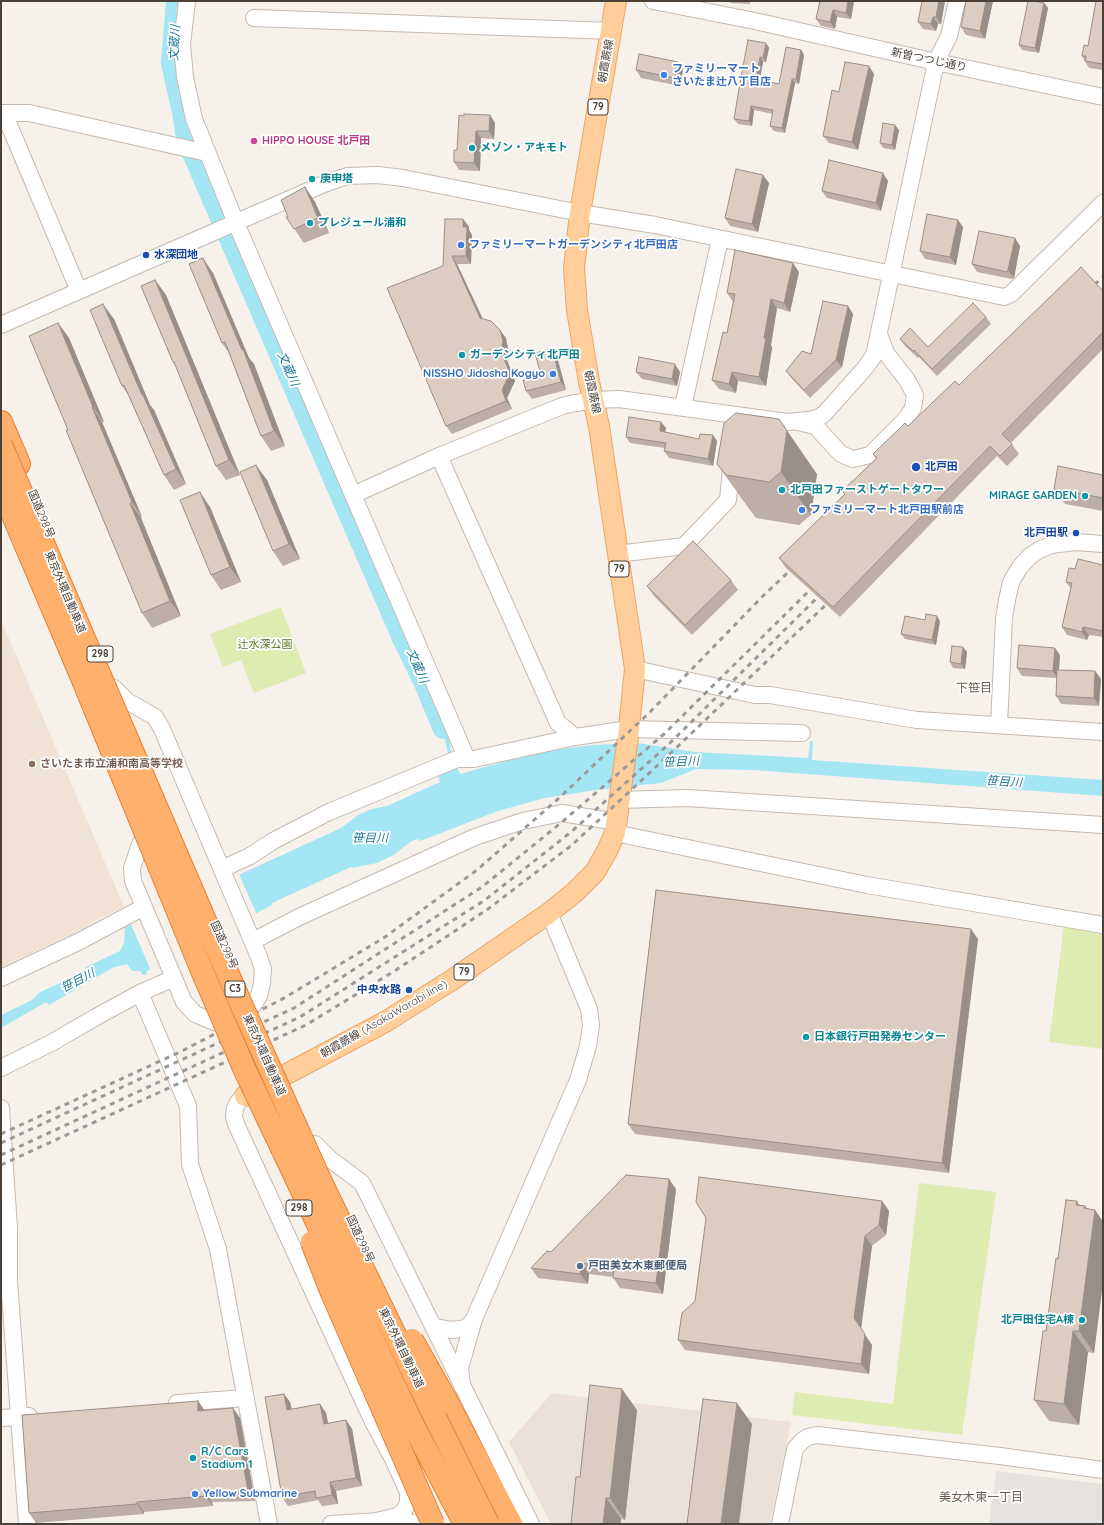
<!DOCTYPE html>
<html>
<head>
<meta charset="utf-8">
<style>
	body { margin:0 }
	#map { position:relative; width:1104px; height:1525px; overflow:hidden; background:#f6f1eb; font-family:Quicksand,sans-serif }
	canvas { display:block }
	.frame { position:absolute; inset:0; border:2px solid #4b4038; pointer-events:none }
</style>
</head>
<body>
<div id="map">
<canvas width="1104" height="1525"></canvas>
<div class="frame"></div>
</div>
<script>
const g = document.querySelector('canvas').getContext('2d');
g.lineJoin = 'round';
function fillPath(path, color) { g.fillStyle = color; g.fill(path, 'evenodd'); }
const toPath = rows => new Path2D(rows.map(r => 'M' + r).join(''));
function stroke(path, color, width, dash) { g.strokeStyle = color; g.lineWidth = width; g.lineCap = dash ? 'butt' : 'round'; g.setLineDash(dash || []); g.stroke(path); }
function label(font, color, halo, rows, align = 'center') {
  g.font = font + ' Quicksand,"Noto Sans JP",sans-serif'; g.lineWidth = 3.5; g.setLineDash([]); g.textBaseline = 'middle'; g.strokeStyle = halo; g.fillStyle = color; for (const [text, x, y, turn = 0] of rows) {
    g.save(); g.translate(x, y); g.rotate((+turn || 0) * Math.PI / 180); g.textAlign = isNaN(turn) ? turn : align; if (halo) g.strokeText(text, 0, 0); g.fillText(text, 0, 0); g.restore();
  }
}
fillPath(toPath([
	[552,1393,791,1422,770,1524,551,1524,509,1442]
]), '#ebe1d9');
fillPath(toPath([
	[1,620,124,907,100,918,82,930,1,967]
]), '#f0e2d4');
fillPath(toPath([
	[281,607,306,673,254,693,241,660,223,667,210,634],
	[1064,926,1103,931,1103,1049,1049,1042],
	[919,1183,996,1192,962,1435,792,1415,795,1392,893,1404]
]), '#deecb2');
fillPath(toPath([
	[996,1471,1103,1484,1103,1524,989,1524]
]), '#e5e2df');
fillPath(toPath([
	[810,741,813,741,812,760,1103,780,1103,796,753,770,696,769,661,783,596,790,545,798,498,811,420,841,418,839,412,841,392,856,377,863,352,868,351,867,272,903,272,905,147,971,146,975,143,975,140,971,132,971,127,964,114,967,49,1005,46,1002,1,1028,1,1015,32,1000,40,992,67,980,80,973,86,967,120,951,124,943,125,927,341,828,358,815,372,809,387,806,440,782,437,772,456,765,460,774,510,760,554,750,593,745,638,743,695,752,808,758]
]), '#a5e6f5');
fillPath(toPath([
	[238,872,257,915,151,971,130,922]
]), '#f6f1eb');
stroke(toPath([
	[444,727,451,758]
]), '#a5e6f5', 4);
stroke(toPath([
	[178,1,173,63,184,112,188,139,404,638,425,681,444,727]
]), '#a5e6f5', 24);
const minor = toPath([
	[187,1,182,44,185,77,194,119,236,223,353,495],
	[653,1,755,21,936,62,1103,97],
	[254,18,611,31],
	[1,113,4,113,79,291],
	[4,113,29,113,207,153],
	[1,325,324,184,347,176,378,175,403,178,580,213,655,225,1004,297,1011,294,1103,203],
	[683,407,720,239],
	[798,422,815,426,841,454,853,459,870,455,906,419,913,408,915,395,907,380,886,353,879,334],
	[439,456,558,723,575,737],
	[617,554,684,546,728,500,732,459],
	[635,669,755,695,770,695,917,720,1103,732],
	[114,688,127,701,155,717,162,729,259,957,263,969,262,983,259,996,252,1007],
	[999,725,1004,618,1007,600,1011,582,1020,567,1030,556,1039,550,1051,545,1075,542,1103,544],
	[467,759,353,495,439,456,562,406,570,404,594,400,619,399,787,422,809,420,820,417,825,413,865,368,873,357,875,351,936,62,949,36,957,1],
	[619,800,687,798,1103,825],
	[615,833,867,885,1103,925],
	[140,844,132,868,133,881,184,1002,195,1014,214,1022],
	[222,869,250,856,273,841,329,812,457,759,474,759,575,737,629,729,802,733],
	[253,941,299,917,475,837,523,821,562,813,617,822],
	[1,978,78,942,144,907],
	[140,993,188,1106,190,1164,218,1249,269,1524],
	[1,1068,53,1042,96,1017,140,993,174,978],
	[245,1096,238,1102,235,1108,234,1117,236,1124,373,1422,393,1459,408,1492,408,1503,404,1511,398,1516,376,1521],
	[1,1108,9,1228,9,1281,27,1524],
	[315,1144,330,1159,362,1183,531,1524],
	[433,1327,452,1330,467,1328,474,1319],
	[462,1386,460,1368,474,1319,578,1080,588,1046,591,1025,589,1009,549,913],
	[177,1403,245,1398],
	[1,1418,29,1416],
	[331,1524,395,1520,418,1524],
	[780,1524,795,1449,802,1441,808,1437,817,1435,1000,1456,1103,1470]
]);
const major = toPath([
	[245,1096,385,1022,452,980,549,913,575,892,595,872,607,851,615,833,628,737,635,669,599,426,589,382,577,310,574,268,580,213,616,1]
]);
const highway = toPath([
	[1,422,19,464],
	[447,1402,511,1524]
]);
stroke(minor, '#c6b9b0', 18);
stroke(major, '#eca663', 22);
stroke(highway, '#e87f33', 24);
stroke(minor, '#fff', 16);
stroke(major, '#ffce9b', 20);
stroke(highway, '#ffb06d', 22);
stroke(toPath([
	[1087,291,1103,277],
	[1,1134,180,1052,286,997,385,937,477,870,558,799,651,711,764,595,798,563],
	[1,1143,294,1008,482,887,562,822,664,734,818,582],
	[1,1155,300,1017,485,900,571,832,670,743,826,589],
	[1,1165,306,1025,396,970,488,909,572,845,674,750,834,597]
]), '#9a9a9a', 3, [5, 5]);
const highwayBridge = toPath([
	[1,445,237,995,320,1180,427,1401,488,1524],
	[1,487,83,680,203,973,244,1068,412,1423,465,1524],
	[312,1242,332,1293,433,1524],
	[412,1340,447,1402]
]);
stroke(highwayBridge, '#e87f33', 24, []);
stroke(highwayBridge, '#ffb06d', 22);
fillPath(toPath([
	[729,1,750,1,750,4,731,3],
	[820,1,854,1,851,19,837,17,835,29,821,26,816,19],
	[922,1,945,1,941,24,938,24,936,31,923,29,918,22],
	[966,1,993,1,985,39,966,35,961,27],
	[1103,1,1103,70,1089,68,1082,56,1088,46],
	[1044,3,1048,8,1039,53,1022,50,1019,45],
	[766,43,769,48,766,62,763,62,760,80,779,84,801,50,804,55,799,84,795,83,785,133,774,131,770,126,773,114,754,110,752,126,738,124,734,119],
	[636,70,683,70,680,86,641,78],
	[874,74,858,150,829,143,823,136,839,92],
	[490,115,495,123,494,139,481,138,480,171,459,170,454,162,457,150],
	[899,130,895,150,883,148,880,143],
	[888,181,881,211,827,198,822,191],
	[769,183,758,232,730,226,725,218],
	[305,187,315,202,329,233,304,243,286,217,288,217],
	[463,219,469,227,469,230,472,235,471,264,457,264,483,319,506,338,508,349,507,360,515,381,507,398,512,409,452,434,446,426,443,266],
	[963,227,956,265,925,259,920,251],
	[1020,246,1014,278,1012,279,977,272,972,264],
	[799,272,790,312,777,308,771,345,772,348,766,386,738,381,736,393,719,389,712,380,727,333,733,302,727,293],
	[213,273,249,358,254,364,285,446,271,451,261,436,229,353,222,343],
	[155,280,166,295,240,475,226,480,216,466,176,367,173,362],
	[1103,291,1103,349,1011,443,1019,454,1007,466,997,456,840,617,786,568,779,558,845,495,842,491,876,459,873,454,908,426,959,385],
	[853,314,842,367,810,398,792,379,786,371,811,354],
	[986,317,991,324,937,376,919,357,918,358,905,346,900,339,928,347],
	[114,319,150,405,154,410,186,484,174,490,164,475,129,396,122,386],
	[58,323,69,338,104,422,102,422,142,517,141,518,181,616,152,628,142,613,68,430],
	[552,349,557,357,566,390,532,399,526,391,541,375],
	[636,372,680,372,677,386,642,379],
	[661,422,666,428,665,432,699,439,713,435,717,441,713,466,669,458,664,451,665,448,630,443,626,437],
	[717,464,817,474,811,515,799,525,756,518,747,506],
	[1103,475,1103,511,1065,504,1054,489],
	[267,480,300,559,283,566,273,551],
	[210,507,241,582,221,590,211,575],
	[1103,565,1103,637,1089,635,1087,640,1067,635,1062,627,1071,589,1066,582,1075,569],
	[731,580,738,590,692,635,654,596,647,586],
	[925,620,940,621,936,645,905,639,901,634],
	[963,647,967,652,965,669,953,668,950,662],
	[1060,655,1059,670,1095,671,1101,679,1099,706,1061,704,1056,696,1057,678,1022,676,1017,668],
	[978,939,949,1173,635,1134,628,1124],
	[676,1189,663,1294,620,1288,613,1277,589,1274,588,1284,538,1278,531,1268,551,1252],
	[882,1201,889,1211,886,1235,872,1246,861,1329,872,1345,869,1374,685,1350,678,1340],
	[1077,1201,1080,1205,1085,1206,1087,1209,1095,1210,1103,1222,1103,1282,1094,1353,1088,1352,1079,1425,1049,1421,1034,1400,1058,1259],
	[284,1394,290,1402,292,1409,320,1404,326,1413,328,1423,346,1420,352,1429,362,1486,336,1491,338,1504,322,1506,318,1500,288,1506,282,1497],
	[198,1401,204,1410,233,1408,240,1418,255,1501,212,1502,213,1506,144,1512,144,1514,36,1523,29,1513],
	[637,1410,625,1520,621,1519,580,1477]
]), '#bdafa7');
fillPath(toPath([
	[848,1,854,1,851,19,846,13],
	[939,1,945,1,941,24,936,17],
	[986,1,993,1,985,39,980,31],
	[1044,3,1048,8,1039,53,1035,48],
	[833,10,837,17,835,29,830,22],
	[933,17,938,24,936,31,931,24],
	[766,43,769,48,766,62,763,58],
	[801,50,804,55,799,84,796,79],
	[760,57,763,62,759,83,756,79],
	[678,62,683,70,680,86,675,78],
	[869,66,874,74,858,150,852,142],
	[792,79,795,83,785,133,782,128],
	[751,106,754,110,752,126,749,121],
	[490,115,495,123,494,139,489,131],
	[895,125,899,130,895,150,892,145],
	[476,131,481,138,480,171,474,163],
	[883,173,888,181,881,211,876,203],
	[763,175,769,183,758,232,752,224],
	[305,187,315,202,329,233,318,218],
	[463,219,469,227,469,230,472,235,471,264,466,256,463,227],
	[958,220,963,227,956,265,950,257],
	[1015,238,1020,246,1014,278,1008,270],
	[452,256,457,264,486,326,480,318],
	[203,258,213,273,249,358,254,364,285,446,274,431,242,350],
	[793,263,799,272,790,312,784,303],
	[155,280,166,295,240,475,229,460],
	[771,299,777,308,771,345,772,348,766,386,759,377,764,338],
	[103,304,114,319,150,405,154,410,186,484,176,469,142,395],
	[848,306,853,314,842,367,836,360],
	[58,323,69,338,104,422,93,407],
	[500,330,506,338,508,349,507,360,515,381,507,398,512,409,506,401,502,390,501,352],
	[552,349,557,357,566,390,561,382],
	[675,364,680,372,677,386,672,379],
	[732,372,738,381,736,393,729,384],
	[92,407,102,422,142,517,132,502],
	[779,419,817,474,811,515,781,472],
	[661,422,666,428,664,438,660,431],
	[713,435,717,441,713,466,708,459],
	[256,465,267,480,300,559,289,544],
	[200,492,210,507,241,582,230,567],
	[130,503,141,518,181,616,170,601],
	[937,616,940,621,936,645,932,640],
	[1083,627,1089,635,1087,640,1082,632],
	[963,647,967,652,965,669,961,664],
	[1055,648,1060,655,1058,679,1053,671],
	[1095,671,1101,679,1099,706,1094,698],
	[971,929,978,939,949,1173,942,1163],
	[669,1179,676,1189,663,1294,656,1283],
	[882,1201,889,1211,886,1235,879,1225],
	[1085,1206,1094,1218,1095,1210,1103,1222,1103,1282,1094,1353,1079,1331],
	[865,1236,872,1246,861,1329,872,1345,869,1374,861,1364,854,1318],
	[582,1263,589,1274,588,1284,580,1274],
	[1073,1331,1088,1352,1079,1425,1064,1404],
	[622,1389,637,1410,625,1520,610,1498],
	[284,1394,290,1402,293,1419,287,1410],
	[198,1401,205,1411,198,1411],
	[737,1403,752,1424,739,1524,721,1524],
	[320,1404,326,1413,330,1433,324,1424],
	[233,1408,240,1418,255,1501,248,1491],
	[346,1420,352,1429,362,1486,356,1478],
	[330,1482,336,1491,338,1504,332,1495],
	[205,1492,212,1502,213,1506,205,1496],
	[606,1498,621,1519,621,1524,603,1524],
	[137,1502,144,1512,144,1514,137,1504]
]), '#9a8f88');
const building = toPath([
	[820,1,848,1,846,13,833,10,830,22,816,19,820,1],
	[922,1,939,1,936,17,933,17,931,24,918,22,922,1],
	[966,1,986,1,980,31,961,27,966,1],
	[1028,1,1034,1,1044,3,1035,48,1019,45,1028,1],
	[1096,1,1103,1,1103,64,1085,61,1086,56,1082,56,1084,45,1088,46,1096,1],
	[748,40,766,43,763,58,760,57,756,79,779,84,786,47,801,50,796,79,792,79,782,128,770,126,773,110,751,106,749,121,734,119,741,77,748,40],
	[639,54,678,62,675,78,636,70,639,54],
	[845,62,869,66,852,142,823,136,832,90,839,92,845,62],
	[464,114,490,115,489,131,476,131,474,163,454,162,454,150,457,150,459,115,464,116,464,114],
	[883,123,895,125,892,145,880,143,883,123],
	[829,160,883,173,876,203,822,191,829,160],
	[736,169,763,175,752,224,725,218,736,169],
	[305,187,318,218,294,229,286,217,288,217,281,200,305,187],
	[927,214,958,220,950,257,920,251,927,214],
	[445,219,463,219,463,227,467,227,466,256,452,256,480,318,491,321,500,330,503,341,501,352,510,373,502,390,506,401,446,426,387,288,443,266,445,219],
	[979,231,1015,238,1008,270,1007,272,972,264,979,231],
	[735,250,793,263,784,303,771,299,764,338,766,338,759,377,732,372,729,384,712,380,723,332,727,333,735,294,727,293,735,250],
	[203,258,242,350,243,349,274,431,261,436,225,342,222,343,189,264,203,258],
	[1081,267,1103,291,1103,332,1002,434,1012,444,1000,456,990,446,833,607,779,558,845,494,842,491,877,458,873,454,905,423,908,426,955,381,959,385,1081,267],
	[155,280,229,460,216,466,174,362,173,362,141,286,155,280],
	[823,301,848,306,836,360,804,390,786,371,802,351,811,354,823,301],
	[973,303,986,317,932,369,914,350,913,351,900,339,910,328,928,347,973,303],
	[103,304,142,395,143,395,176,469,164,475,124,385,122,386,90,310,103,304],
	[58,323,93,407,92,407,132,502,130,503,170,601,142,613,66,430,68,430,29,336,58,323],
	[552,349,561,382,526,391,523,380,541,375,535,353,552,349],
	[639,357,675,364,672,379,636,372,639,357],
	[736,413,779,419,787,431,781,472,769,482,726,475,717,464,724,423,736,413],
	[629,417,661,422,660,431,699,439,700,434,713,435,708,459,664,451,666,443,626,437,629,417],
	[256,465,289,544,273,551,240,472,256,465],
	[1058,466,1103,475,1103,498,1054,489,1058,466],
	[200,492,230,567,211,575,180,500,200,492],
	[693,541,731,580,685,625,647,586,693,541],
	[1078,559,1103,565,1103,631,1083,627,1082,632,1062,627,1072,583,1066,582,1069,568,1075,569,1078,559],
	[926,614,937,616,932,640,901,634,905,616,925,620,926,614],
	[1019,645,1055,648,1053,671,1017,668,1019,645],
	[952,646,963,647,961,664,950,662,952,646],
	[1057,670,1095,671,1094,698,1056,696,1057,670],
	[656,890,971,929,942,1163,628,1124,656,890],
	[626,1175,669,1179,656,1283,613,1278,614,1269,582,1263,580,1274,531,1268,547,1251,551,1252,626,1175],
	[699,1177,882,1201,879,1225,865,1236,854,1318,865,1334,861,1364,678,1340,682,1313,695,1301,706,1218,696,1202,699,1177],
	[1066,1200,1077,1201,1076,1205,1085,1206,1084,1208,1095,1210,1079,1331,1073,1331,1064,1404,1034,1400,1043,1331,1046,1331,1056,1258,1058,1259,1066,1200],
	[590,1385,622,1389,610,1498,606,1498,603,1524,571,1524,576,1477,580,1477,590,1385],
	[284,1394,287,1410,320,1404,324,1424,346,1420,356,1478,330,1482,332,1495,316,1498,315,1491,282,1497,265,1397,284,1394],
	[703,1399,737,1403,721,1524,687,1524,703,1399],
	[198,1401,198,1411,233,1408,248,1491,205,1492,205,1496,137,1502,137,1504,29,1513,22,1415,198,1401]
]);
fillPath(building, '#dcccc2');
stroke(building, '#9a8f88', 1);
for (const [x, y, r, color] of [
	[664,75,4,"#3f7fe0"],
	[254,141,4,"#d1479c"],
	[472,148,4,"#0f9aa8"],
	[312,179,4,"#0f9aa8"],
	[310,223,4,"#0f9aa8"],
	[461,245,4,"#3f7fe0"],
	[146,255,4,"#1a4fb4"],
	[462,355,4,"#0f9aa8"],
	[553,374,4,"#3f7fe0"],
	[916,467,5,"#1a4fb4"],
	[782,490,4,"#0f9aa8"],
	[1085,496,4,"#0f9aa8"],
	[802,510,4,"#3f7fe0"],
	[1076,533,4,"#1a4fb4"],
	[32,764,4,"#8d6e63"],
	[409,990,4,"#1a4fb4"],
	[806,1037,4,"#0f9aa8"],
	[580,1266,4,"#5c6f8a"],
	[1082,1320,4,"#0f9aa8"],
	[193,1458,4,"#0f9aa8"],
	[195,1494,4,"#3f7fe0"]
]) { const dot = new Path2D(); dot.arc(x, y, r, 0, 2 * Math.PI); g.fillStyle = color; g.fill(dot); stroke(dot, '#fff', 1.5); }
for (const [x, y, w] of [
	[598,107,20],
	[619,569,20],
	[100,654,26],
	[464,972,20],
	[235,989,20],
	[299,1208,26]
]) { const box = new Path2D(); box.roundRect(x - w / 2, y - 8, w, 16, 3); g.fillStyle = '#fff'; g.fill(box); stroke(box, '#4b4038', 1); }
label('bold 10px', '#4b4038', null, [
	["79",598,107],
	["79",619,569],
	["298",100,654],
	["79",464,972],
	["C3",235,989],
	["298",299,1208]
]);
label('11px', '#4b4038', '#fff', [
	["新曽つつじ通り",929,60,12],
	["朝霞蕨線",606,61,-80],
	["朝霞蕨線",592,392,78],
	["国道298号",41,514,67],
	["東京外環自動車道",65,592,67],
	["国道298号",224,945,66],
	["朝霞蕨線 (AsakaWarabi line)",384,1019,-30],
	["東京外環自動車道",264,1055,66],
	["国道298号",360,1239,65],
	["東京外環自動車道",401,1348,64]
]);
label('bold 11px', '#366cbe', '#fff', [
	["ファミリーマート",672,69],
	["さいたま辻八丁目店",672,82],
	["ファミリーマートガーデンシティ北戸田店",469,245],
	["NISSHO Jidosha Kogyo",545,374,"right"],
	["ファミリーマート北戸田駅前店",810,510],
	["Yellow Submarine",203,1494]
], 'left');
label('bold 11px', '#b23c85', '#fff', [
	["HIPPO HOUSE 北戸田",262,141]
], 'left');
label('bold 11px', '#0d838f', '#fff', [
	["メゾン・アキモト",480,148],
	["庚申塔",320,179],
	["プレジュール浦和",318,223],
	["ガーデンシティ北戸田",470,355],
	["北戸田ファーストゲートタワー",790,490],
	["MIRAGE GARDEN",1077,496,"right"],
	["日本銀行戸田発券センター",814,1037],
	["北戸田住宅A棟",1074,1320,"right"],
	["R/C Cars",201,1452],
	["Stadium 1",201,1465]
], 'left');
label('bold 11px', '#164399', '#fff', [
	["水深団地",154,255],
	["北戸田",925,467],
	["北戸田駅",1068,533,"right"],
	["中央水路",401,990,"right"]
], 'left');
label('11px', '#597d25', '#fff', [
	["辻水深公園",265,645]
]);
label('bold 11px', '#785e54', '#fff', [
	["さいたま市立浦和南高等学校",40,764]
], 'left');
label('bold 11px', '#4e5e75', '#fff', [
	["戸田美女木東郵便局",588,1266]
], 'left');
label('italic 12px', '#227c94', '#fff', [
	["文蔵川",175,43,-87],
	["文蔵川",288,369,66],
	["文蔵川",417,666,66],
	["笹目川",681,762,-3],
	["笹目川",1004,782,4],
	["笹目川",370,838],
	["笹目川",78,981,-28]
]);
label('12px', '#6f5b4e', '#fff', [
	["下笹目",974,688],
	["美女木東一丁目",981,1497]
]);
</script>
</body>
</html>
